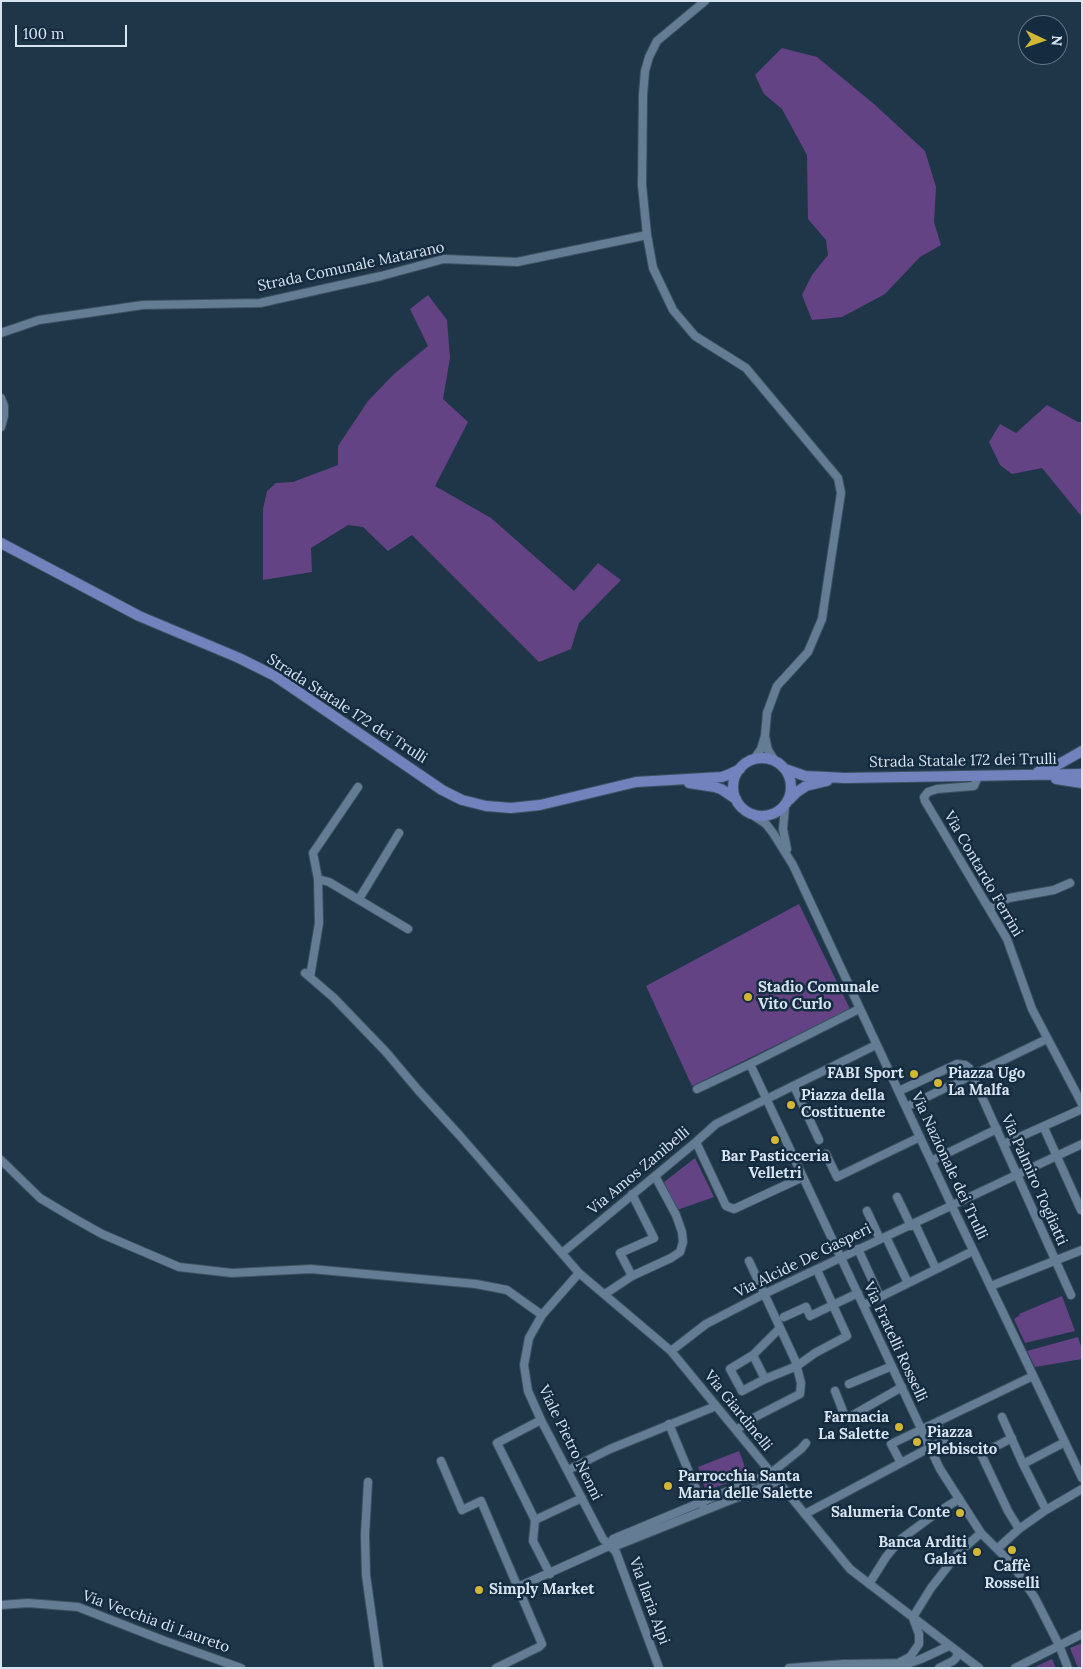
<!DOCTYPE html>
<html>
<head>
<meta charset="utf-8">
<style>
	body { margin:0 }
	#map { position:relative; width:1083px; height:1669px; overflow:hidden; background:#1f3649; font-family:Lora,serif }
	canvas { display:block }
	.frame { position:absolute; inset:0; border:2px solid #d6e4f1; pointer-events:none }
	.north { position:absolute; left:1018px; top:15px; width:50px; height:50px; box-sizing:border-box; background:#152b3f; border:1px solid #627586; border-radius:50%; rotate:93deg; font-size:14px; font-weight:700; line-height:20px; text-align:center; color:#d6e4f1 }
	.north::after { content:''; display:block; margin:auto; width:18px; height:22px; background:#d2b736; clip-path:polygon(50% 0,100% 100%,50% 72%,0 100%) }
	.scale { position:absolute; left:15px; top:25px; width:112px; height:22px; box-sizing:border-box; border:2px solid #d6e4f1; border-top:0; padding-left:6px; font-size:15px; line-height:18px; white-space:nowrap; color:#d6e4f1; -webkit-text-stroke:4px #152b3f; paint-order:stroke }
</style>
</head>
<body>
<div id="map">
<canvas width="1083" height="1669"></canvas>
<div class="frame"></div>
<div class="north">N</div>
<div class="scale">100 m</div>
</div>
<script>
const g = document.querySelector('canvas').getContext('2d');
g.lineJoin = 'round';
function fillPath(path, color) { g.fillStyle = color; g.fill(path, 'evenodd'); }
const toPath = rows => new Path2D(rows.map(r => 'M' + r).join(''));
function stroke(path, color, width, dash) { g.strokeStyle = color; g.lineWidth = width; g.lineCap = dash ? 'butt' : 'round'; g.setLineDash(dash || []); g.stroke(path); }
function label(font, color, halo, rows, align = 'center') {
  g.font = font + ' Lora,serif'; g.lineWidth = 5; g.setLineDash([]); g.textBaseline = 'middle'; g.strokeStyle = halo; g.fillStyle = color; for (const [text, x, y, turn = 0] of rows) {
    g.save(); g.translate(x, y); g.rotate((+turn || 0) * Math.PI / 180); g.textAlign = isNaN(turn) ? turn : align; if (halo) g.strokeText(text, 0, 0); g.fillText(text, 0, 0); g.restore();
  }
}
fillPath(toPath([
	[782,48,817,57,874,104,925,151,936,187,934,222,941,245,920,257,885,294,842,317,812,320,802,295,812,275,828,255,826,240,808,219,807,155,782,109,764,94,755,75],
	[428,295,447,320,450,358,443,399,468,422,435,486,491,518,574,591,598,563,621,580,579,623,571,649,539,662,412,535,388,551,363,527,348,525,311,548,312,572,263,580,263,509,267,491,276,483,293,482,338,465,338,446,368,401,394,374,428,346,410,309],
	[1047,405,1078,422,1082,422,1082,517,1042,468,1012,474,1000,465,989,442,1000,424,1016,433],
	[799,904,850,1009,692,1086,646,986],
	[695,1158,714,1197,677,1210,664,1182],
	[1062,1296,1075,1331,1025,1343,1014,1319,1020,1315,1019,1314],
	[1078,1337,1082,1349,1082,1359,1035,1367,1027,1351],
	[739,1451,748,1475,706,1491,698,1467],
	[1082,1643,1082,1668,1078,1668,1070,1648],
	[1052,1659,1056,1668,1033,1668]
]), '#644384');
const minor = toPath([
	[705,1,657,41,649,57,645,71,643,95,642,185,647,235,653,268,673,310,695,336,746,368,838,478,841,493,822,619,808,652,777,686,767,713,765,736],
	[1,333,39,320,143,305,260,303,381,276,444,259,517,262,647,235],
	[1,398,4,406,4,416,1,427],
	[754,759,761,749,765,736,768,750,775,761],
	[978,777,974,786,937,789,928,792,924,797,925,801,1007,939,1032,1009,1082,1104],
	[785,806,783,829,787,849],
	[754,816,766,824,773,833,793,865,952,1206,1082,1478],
	[318,879,329,882,408,929],
	[359,899,399,833],
	[989,908,1009,898,1054,890,1070,883],
	[305,973,334,998,386,1052,418,1090,461,1137,579,1273,671,1351,850,1569,979,1668],
	[310,977,319,923,318,879,313,853,358,787],
	[750,1064,940,1469,981,1533,1012,1564,1035,1598,1059,1645,1068,1668],
	[794,1086,819,1140],
	[697,1089,750,1064,859,1009],
	[899,1091,957,1064,965,1065,969,1068,1071,1295],
	[906,1107,1047,1039],
	[1045,1130,1081,1210],
	[696,1142,726,1206,734,1209,803,1177],
	[1004,1144,1082,1109],
	[826,1154,837,1177,920,1137],
	[1,1160,40,1198,70,1216,102,1234,179,1267,232,1273,311,1269,476,1284,507,1290,542,1315],
	[931,1161,997,1129],
	[897,1197,911,1226],
	[867,1211,880,1239],
	[915,1224,936,1269],
	[886,1237,908,1283],
	[858,1249,880,1297],
	[562,1253,696,1142,716,1124,876,1045],
	[579,1273,542,1315,529,1338,524,1365,528,1391,541,1420,603,1539,616,1552,659,1668],
	[632,1276,620,1253,654,1238,632,1194],
	[991,1286,1082,1250],
	[605,1294,632,1276,671,1258,680,1252,683,1242,682,1232,676,1215,655,1176],
	[864,1305,973,1251],
	[784,1317,806,1307,810,1316,858,1293],
	[780,1328,753,1355,730,1369,742,1391,765,1379,797,1366,815,1353,847,1336,817,1270],
	[671,1351,706,1324,764,1294,1082,1144],
	[753,1355,765,1379],
	[849,1384,892,1366],
	[835,1391,846,1419,902,1387],
	[1002,1417,1023,1464,1046,1510],
	[541,1420,497,1443,535,1520,533,1541,550,1574],
	[669,1424,703,1506],
	[736,1430,757,1416,800,1394,801,1383,795,1360,749,1261],
	[1012,1438,981,1454,1008,1511,1019,1529],
	[441,1461,462,1510,481,1501,542,1644,539,1647,496,1668],
	[901,1463,891,1444,1033,1376],
	[1023,1464,1065,1442],
	[568,1470,610,1449,716,1406],
	[368,1482,365,1535,366,1575,379,1668],
	[805,1514,944,1440,937,1423],
	[535,1520,582,1498],
	[609,1546,613,1539,771,1473,801,1449,806,1443],
	[997,1549,1019,1529,1046,1510,1082,1489],
	[869,1584,886,1557,901,1539,935,1514,959,1499],
	[518,1587,609,1546,618,1545,778,1481],
	[1,1605,28,1603,78,1607,165,1641,241,1668],
	[913,1617,931,1588,959,1552,981,1533],
	[900,1662,910,1657,919,1644,919,1634,913,1618],
	[789,1668,844,1664,910,1663,921,1659,949,1646],
	[939,1668,953,1661,956,1658,958,1652],
	[1015,1668,1082,1634]
]);
const major = toPath([
	[1,543,139,616,239,658,275,676,442,790,462,800,486,806,511,808,540,805,636,782,722,777,730,774,740,769],
	'733 787a29 29 0 1 1 58 0a29 29 0 1 1-58 0Z',
	[785,769,805,776,845,778,1082,774],
	[1038,772,1061,763,1082,751],
	[1056,779,1082,783],
	[689,783,715,787,721,789,736,799],
	[789,800,797,792,806,786,827,781]
]);
stroke(minor, '#3c5161', 10);
stroke(major, '#3c5161', 12);
stroke(minor, '#647d94', 8);
stroke(major, '#7182bd', 10);
for (const [x, y, r, color] of [
	[748,997,5,"#d2b736"],
	[914,1074,5,"#d2b736"],
	[938,1083,5,"#d2b736"],
	[791,1105,5,"#d2b736"],
	[775,1140,5,"#d2b736"],
	[899,1427,5,"#d2b736"],
	[917,1442,5,"#d2b736"],
	[668,1486,5,"#d2b736"],
	[960,1513,5,"#d2b736"],
	[1012,1550,5,"#d2b736"],
	[977,1552,5,"#d2b736"],
	[479,1590,5,"#d2b736"]
]) { const dot = new Path2D(); dot.arc(x, y, r, 0, 2 * Math.PI); g.fillStyle = color; g.fill(dot); stroke(dot, '#152b3f', 2); }
label('15px', '#d6e4f1', '#152b3f', [
	["Strada Comunale Matarano",351,267,-12],
	["Strada Statale 172 dei Trulli",347,709,33],
	["Strada Statale 172 dei Trulli",963,761,-1],
	["Via Contardo Ferrini",983,874,60],
	["Via Nazionale dei Trulli",949,1166,65],
	["Via Amos Zanibelli",639,1171,-40],
	["Via Palmiro Togliatti",1034,1180,66],
	["Via Alcide De Gasperi",803,1261,-26],
	["Via Fratelli Rosselli",895,1342,65],
	["Via Giardinelli",738,1411,51],
	["Viale Pietro Nenni",570,1443,64],
	["Via Ilaria Alpi",649,1601,70],
	["Via Vecchia di Laureto",156,1622,20]
]);
label('bold 15px', '#d6e4f1', '#152b3f', [
	["Stadio Comunale",758,988],
	["Vito Curlo",758,1005],
	["FABI Sport",904,1074,"right"],
	["Piazza Ugo",948,1074],
	["La Malfa",948,1091],
	["Piazza della",801,1096],
	["Costituente",801,1113],
	["Bar Pasticceria",775,1157,"center"],
	["Velletri",775,1174,"center"],
	["Farmacia",889,1418,"right"],
	["La Salette",889,1435,"right"],
	["Piazza",927,1433],
	["Plebiscito",927,1450],
	["Parrocchia Santa",678,1477],
	["Maria delle Salette",678,1494],
	["Salumeria Conte",950,1513,"right"],
	["Banca Arditi",967,1543,"right"],
	["Galati",967,1560,"right"],
	["Caffè",1012,1567,"center"],
	["Rosselli",1012,1584,"center"],
	["Simply Market",489,1590]
], 'left');
</script>
</body>
</html>
